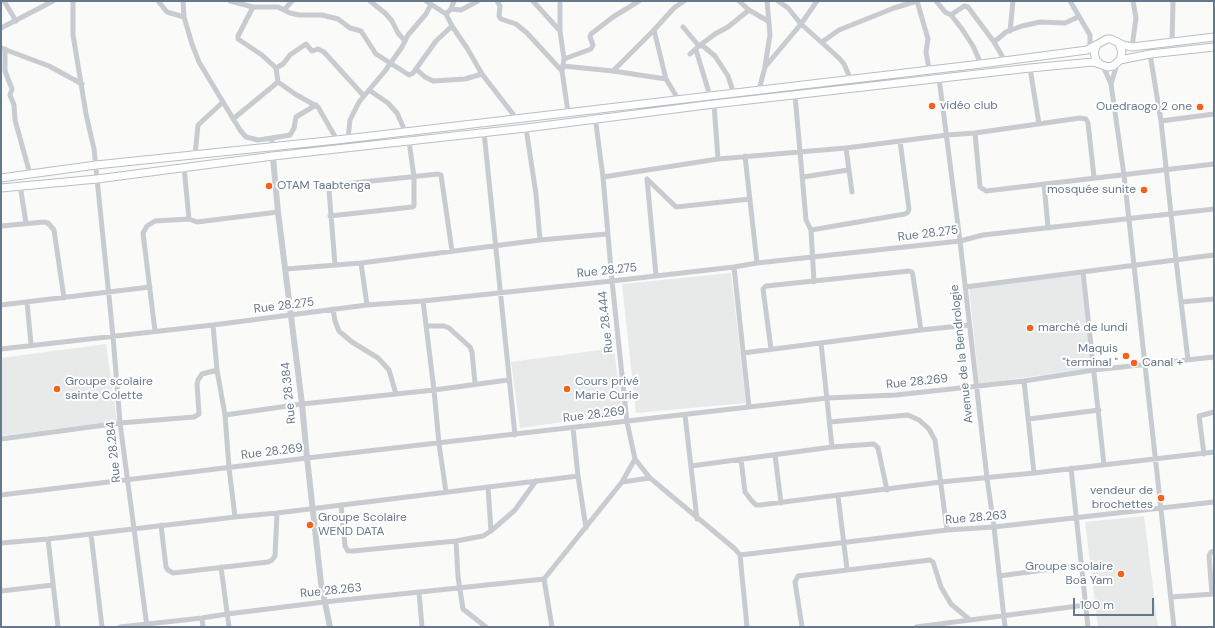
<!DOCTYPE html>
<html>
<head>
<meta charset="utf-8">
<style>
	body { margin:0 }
	#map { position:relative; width:1215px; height:628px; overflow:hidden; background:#fafaf8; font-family:"DM Sans",sans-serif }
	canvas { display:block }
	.frame { position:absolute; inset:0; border:2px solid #66788c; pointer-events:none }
	.scale { position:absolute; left:1073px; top:598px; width:81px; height:18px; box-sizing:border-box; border:2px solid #66788c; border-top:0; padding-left:5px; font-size:12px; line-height:14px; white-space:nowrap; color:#66788c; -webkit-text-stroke:3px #fff; paint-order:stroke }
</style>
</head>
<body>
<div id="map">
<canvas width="1215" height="628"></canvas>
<div class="frame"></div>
<div class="scale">100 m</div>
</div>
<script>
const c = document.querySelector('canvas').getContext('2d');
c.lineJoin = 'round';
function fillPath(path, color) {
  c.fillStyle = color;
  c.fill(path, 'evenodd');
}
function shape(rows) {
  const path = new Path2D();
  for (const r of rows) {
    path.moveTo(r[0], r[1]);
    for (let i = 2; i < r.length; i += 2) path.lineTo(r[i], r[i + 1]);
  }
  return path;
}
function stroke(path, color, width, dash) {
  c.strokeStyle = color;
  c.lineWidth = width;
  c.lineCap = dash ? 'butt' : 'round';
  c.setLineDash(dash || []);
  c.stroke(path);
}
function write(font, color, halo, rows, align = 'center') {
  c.font = font + ' "DM Sans",sans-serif';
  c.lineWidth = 4;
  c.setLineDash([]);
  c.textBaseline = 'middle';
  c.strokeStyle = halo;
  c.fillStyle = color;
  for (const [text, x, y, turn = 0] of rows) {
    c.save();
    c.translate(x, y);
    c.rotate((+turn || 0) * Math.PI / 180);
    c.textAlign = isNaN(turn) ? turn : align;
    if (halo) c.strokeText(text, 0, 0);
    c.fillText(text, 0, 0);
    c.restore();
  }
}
fillPath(shape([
	[731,273,746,403,636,413,622,284],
	[1081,274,1092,368,979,384,969,288],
	[106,344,117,421,1,436,1,358],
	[614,348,622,415,608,416,520,428,511,362],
	[1144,516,1158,627,1098,627,1085,522]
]), '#e8e9e9');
const secondary = shape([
	[1097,45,1094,52,1096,60,1099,63],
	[1120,60,1150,54,1214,47],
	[1,178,96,165,337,140,981,64,1087,50,1107,39,1111,39,1123,45,1132,47,1214,37],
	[1,188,97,179,273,156,526,128,714,104,1030,68,1093,62,1108,67,1113,66,1120,60,1122,52,1119,44]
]);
stroke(secondary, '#b9bfc5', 9);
stroke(shape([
	[4,1,16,21],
	[73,1,73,35,75,47,86,114,94,149,113,336,120,423,147,627],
	[158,1,167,12,184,17],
	[183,1,184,17,192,44,199,62,223,102,240,130,246,137,258,140,272,138,272,147],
	[230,1,253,7,278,7,290,13,299,15,322,15,338,19,350,28,361,31,376,54,409,75,413,73,436,41,452,26],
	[370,1,385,13,392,21,398,33,405,41],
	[426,1,446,14,452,26,467,48,482,74,516,118],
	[497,1,500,6,499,16,501,19,516,24,527,33,562,71],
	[533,1,560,31],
	[560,1,560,31,564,59,562,71,568,112],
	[739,1,749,10,768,21],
	[778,1,788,8,801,24,839,58,844,64,851,80],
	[936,1,945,12,951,15,962,29,973,46,981,64],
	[1070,1,1090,35,1090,48],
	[253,7,238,36,238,39,262,55,276,68,283,64,290,55,306,44,312,51,318,49,324,52,363,95],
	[451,9,454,1],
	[284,10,292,1],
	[446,14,451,9,461,10,478,1],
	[951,15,964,6,968,7,994,42,1006,32,1022,26,1040,22,1065,23,1078,17],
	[683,27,699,46,715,34,728,27,749,10],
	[1,28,53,1],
	[1010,31,1013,1],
	[822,42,839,30,894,8,917,1,928,39,926,52,929,69],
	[994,42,1005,61],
	[1172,42,1173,1],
	[1132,47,1136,18,1133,1],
	[1,48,49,66,82,84],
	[5,49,5,71,12,89,10,95,14,105,15,120,30,174],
	[696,50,710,96],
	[690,54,699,46,703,46,715,56,728,76,734,94],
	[1150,54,1161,121,1176,260,1188,360],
	[564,59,591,49,593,45,590,37,591,34,613,17,639,1],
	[563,66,613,71,666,79,678,99],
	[765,66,770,35,767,1],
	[1103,66,1111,84,1124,175,1174,627],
	[1030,68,1039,124],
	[416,69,425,77,433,81,465,79,482,74],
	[613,71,654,30],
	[939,78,960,241,987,478,994,527,1005,627],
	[666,79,654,30,674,8,684,1],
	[278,82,295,94,318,107,337,140],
	[1111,84,1117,64],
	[369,90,388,103,397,113,405,131],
	[759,90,765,67,801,24,817,1],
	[795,95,806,220,811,230,814,282],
	[714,104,718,159],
	[594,109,603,177,612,281,627,422,635,459,650,478,735,549,740,555,747,627],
	[233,119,278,82,276,68],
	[1161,121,1214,114],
	[526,128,536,194,540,240],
	[484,132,515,435],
	[975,133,980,187,986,191,1214,164],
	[272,138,290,135,294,128,296,117,316,105],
	[348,138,350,120,359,102,385,71,402,47,408,35,426,14,431,4],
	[846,148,852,192],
	[195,155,198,125,223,102],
	[745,156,757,263],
	[184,167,189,219],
	[603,177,718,159,846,148,947,135,975,133,1080,118,1086,119,1088,123,1094,177],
	[803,177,848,170],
	[647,179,676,207,750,199],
	[647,179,656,275],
	[1044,184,1048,227],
	[20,185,26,223],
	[330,216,412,207,414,206,414,177,409,141],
	[1,226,44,222,48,223,54,230,64,298],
	[811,230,905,214,908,212,909,209,900,141],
	[361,263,367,305],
	[335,265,329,190,334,185,438,174,441,175,452,251],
	[734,267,749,407],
	[286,269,361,263,540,240,607,234],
	[1083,272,1104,465],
	[965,287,1214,255],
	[423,301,434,390,439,444,446,492],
	[27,302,31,344],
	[1181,302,1214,299],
	[1,305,150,287],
	[333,309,335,321,339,331,352,342,378,358,389,370,396,394],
	[213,325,217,370,225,415,229,468,235,517],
	[427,326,444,326,449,328,470,347,472,352,475,383],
	[155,331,143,233,147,226,155,221,189,219,197,222,278,212],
	[821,343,832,447],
	[1,349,213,325,367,305,423,301,612,281,734,267,757,263,960,241,983,235,1214,209],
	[771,349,763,289,766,286,909,271,912,272,913,276,921,330],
	[743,353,921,330,969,325],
	[1024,381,1034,473],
	[225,415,302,404,434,390,508,380],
	[685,415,697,519],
	[1029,419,1099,410],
	[830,422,908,415,919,420,929,429,935,440,947,530],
	[573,428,578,476,586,528],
	[1,439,120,423,194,417,199,414,197,384,198,380,202,374,217,370],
	[1204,454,1199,416,1214,412],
	[775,455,781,503],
	[741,459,745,492,752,501,756,505,760,505,941,482,1034,473,1214,452],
	[691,466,832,447,874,444,878,448,887,490],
	[1071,468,1088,627],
	[622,482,650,478],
	[488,487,491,531],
	[1,495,307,458,827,398,896,395,1024,381,1094,370,1214,357],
	[838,496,847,569],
	[341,505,345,546,348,551,353,551,456,541,483,536,491,531,515,510,536,481],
	[161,525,166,567,168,570,173,573,268,562,272,560,275,556,277,513],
	[91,534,102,627],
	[48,539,58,627],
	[456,541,458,577,463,609,486,627],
	[1,543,48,539,235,517,277,513,578,476],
	[740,555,947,530,994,527,1214,502],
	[221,567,229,627],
	[999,576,1081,565],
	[1,591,53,585],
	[419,592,422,627],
	[1212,594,1209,556,1211,552,1214,551],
	[1171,597,1214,594],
	[202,618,203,627],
	[120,627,202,618,227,614,324,602,544,579],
	[552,627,544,579,622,482,635,459],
	[802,627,795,582,798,576,930,560,933,562,941,587,951,604,970,620],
	[916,627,1086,605]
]), '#c8cbd0', 5);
stroke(shape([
	[272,147,278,212,302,404,307,458,321,583,330,627]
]), '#c8cbd0', 6);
stroke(secondary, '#fff', 7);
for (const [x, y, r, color] of [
	[932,106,4,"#f6611c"],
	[1200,107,4,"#f6611c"],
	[269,186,4,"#f6611c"],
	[1144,190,4,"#f6611c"],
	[1030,328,4,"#f6611c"],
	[1126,356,4,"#f6611c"],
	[1134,363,4,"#f6611c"],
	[57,389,4,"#f6611c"],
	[567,389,4,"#f6611c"],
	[1161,498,4,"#f6611c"],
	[310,525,4,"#f6611c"],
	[1121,574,4,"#f6611c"]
]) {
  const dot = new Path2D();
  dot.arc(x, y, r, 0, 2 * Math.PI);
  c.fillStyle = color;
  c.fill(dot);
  stroke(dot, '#fff', 1.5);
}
write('12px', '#66788c', '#fff', [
	["vidéo club",940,106],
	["Ouedraogo 2 one",1192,107,"right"],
	["OTAM Taabtenga",277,186],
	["mosquée sunite",1136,190,"right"],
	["marché de lundi",1038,328],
	["Maquis",1118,349,"right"],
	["\"terminal \"",1118,363,"right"],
	["Canal +",1142,363],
	["Groupe scolaire",65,382],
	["sainte Colette",65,396],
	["Cours privé",575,382],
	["Marie Curie",575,396],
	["vendeur de",1153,491,"right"],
	["brochettes",1153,505,"right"],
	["Groupe Scolaire",318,518],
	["WEND DATA",318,532],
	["Groupe scolaire",1113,567,"right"],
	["Boa Yam",1113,581,"right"]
], 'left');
write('12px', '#66788c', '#fff', [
	["Rue 28.275",928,234,-7],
	["Rue 28.275",607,271,-6],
	["Rue 28.275",284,306,-7],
	["Rue 28.444",606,322,-96],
	["Avenue de la Bendrologie",962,354,-96],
	["Rue 28.269",917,382,-6],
	["Rue 28.384",289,393,-96],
	["Rue 28.269",594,415,-7],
	["Rue 28.284",114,452,-96],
	["Rue 28.269",272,452,-7],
	["Rue 28.263",976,518,-5],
	["Rue 28.263",331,591,-6]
]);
</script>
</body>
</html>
